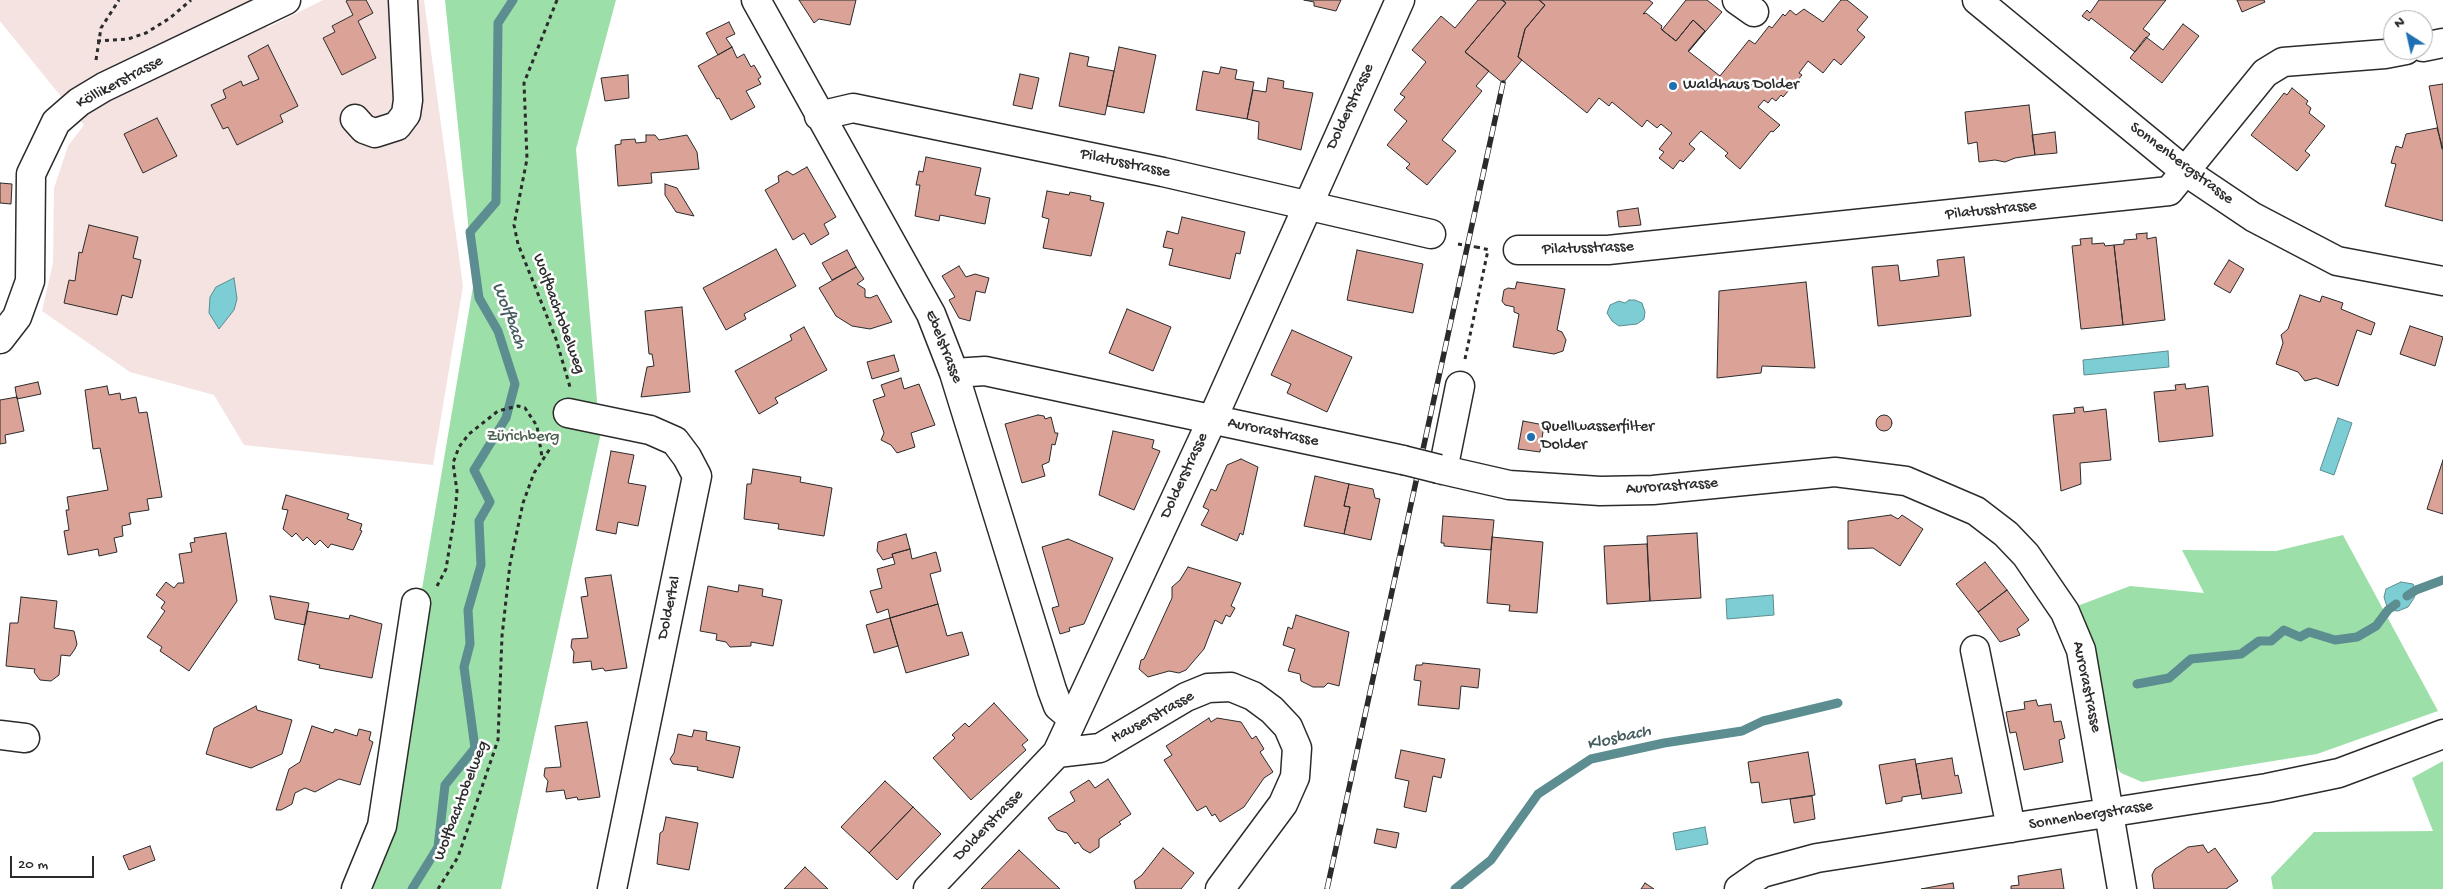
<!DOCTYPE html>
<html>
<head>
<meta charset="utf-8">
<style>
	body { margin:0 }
	#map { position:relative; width:2443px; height:889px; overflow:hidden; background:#fff; font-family:"Gochi Hand",sans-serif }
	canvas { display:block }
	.north { position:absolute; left:2383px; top:10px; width:50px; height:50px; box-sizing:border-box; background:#fff; border:1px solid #aaa; border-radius:50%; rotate:325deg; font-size:14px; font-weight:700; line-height:20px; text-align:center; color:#2b2b2b }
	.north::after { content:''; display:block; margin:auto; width:18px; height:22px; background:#1f6fb2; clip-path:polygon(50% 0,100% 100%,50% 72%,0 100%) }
	.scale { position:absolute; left:10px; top:856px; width:84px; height:22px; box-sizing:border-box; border:2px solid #2b2b2b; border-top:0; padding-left:6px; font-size:15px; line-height:18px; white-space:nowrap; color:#2b2b2b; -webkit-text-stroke:4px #fff; paint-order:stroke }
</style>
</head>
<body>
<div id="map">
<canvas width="2443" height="889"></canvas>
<div class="north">N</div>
<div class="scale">20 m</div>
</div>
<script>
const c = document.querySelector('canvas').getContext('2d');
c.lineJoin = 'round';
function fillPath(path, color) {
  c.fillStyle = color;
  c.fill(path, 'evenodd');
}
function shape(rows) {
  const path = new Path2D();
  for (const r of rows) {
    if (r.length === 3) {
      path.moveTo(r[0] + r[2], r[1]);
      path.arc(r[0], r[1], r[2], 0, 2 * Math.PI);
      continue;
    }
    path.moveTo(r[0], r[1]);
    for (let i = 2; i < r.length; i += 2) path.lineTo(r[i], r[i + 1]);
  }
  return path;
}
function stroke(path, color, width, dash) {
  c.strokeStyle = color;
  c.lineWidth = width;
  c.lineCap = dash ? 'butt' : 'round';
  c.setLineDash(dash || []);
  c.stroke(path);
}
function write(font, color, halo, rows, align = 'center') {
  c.font = font + ' "Gochi Hand",sans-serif';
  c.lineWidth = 5;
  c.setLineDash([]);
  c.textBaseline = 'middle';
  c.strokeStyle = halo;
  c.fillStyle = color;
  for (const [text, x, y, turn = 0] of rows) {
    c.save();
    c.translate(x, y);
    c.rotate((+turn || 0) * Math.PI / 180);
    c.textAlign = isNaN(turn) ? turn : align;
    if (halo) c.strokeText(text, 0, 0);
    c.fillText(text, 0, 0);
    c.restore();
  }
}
fillPath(shape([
	[0,0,251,0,267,28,323,0,424,0,463,286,433,465,244,445,214,395,130,372,42,311,53,263,54,188,68,146,84,125,0,21]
]), '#f4e3e0');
fillPath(shape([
	[445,0,616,0,576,149,600,437,501,889,359,889,382,826,474,281],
	[2343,535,2438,711,2317,754,2142,782,2121,773,2110,759,2072,608,2130,586,2204,593,2182,550,2276,551],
	[2443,761,2443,889,2273,889,2271,877,2314,832,2433,831,2412,778]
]), '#9ddfa9');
const water = shape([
	[234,278,237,299,234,310,219,329,209,313,210,297,216,287,234,278],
	[1629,300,1635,300,1642,303,1645,312,1644,319,1637,324,1619,326,1612,321,1607,313,1610,305,1619,301,1625,303,1629,300],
	[2168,351,2169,367,2084,375,2083,360,2168,351],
	[2338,418,2352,423,2334,475,2320,470,2338,418],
	[2401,582,2413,584,2416,590,2414,598,2408,607,2398,611,2388,610,2384,597,2386,589,2401,582],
	[1773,595,1774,615,1727,619,1726,599,1773,595],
	[1705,827,1708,844,1676,850,1673,833,1705,827]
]);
fillPath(water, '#7dced4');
stroke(water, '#5c8d90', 1);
stroke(shape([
	[2407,596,2416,590,2443,580],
	[2137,684,2169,678,2191,659,2241,654,2259,641,2271,641,2284,630,2300,637,2309,632,2335,640,2357,637,2376,626,2388,610,2396,604],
	[412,889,438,847,445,785,475,748,464,667,470,644,468,610,481,565,479,521,490,502,474,470,506,418,515,384,498,331,479,298,470,232,496,202,498,23,513,0],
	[1455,889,1491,860,1538,794,1591,759,1664,743,1742,731,1763,721,1838,703]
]), '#5c8d90', 9);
const building = shape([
	[348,0,366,0,373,13,358,21,376,58,342,75,323,38,335,32,332,26,353,15,346,1,348,0],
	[799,0,856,0,850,25,819,19,814,23,799,0],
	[1304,0,1341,0,1336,11,1314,6,1314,2,1304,0],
	[1478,0,1502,0,1506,3,1465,52,1489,71,1476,86,1482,91,1442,140,1456,151,1427,185,1406,168,1410,164,1387,145,1407,121,1394,110,1405,97,1400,94,1426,62,1412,50,1441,16,1455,28,1478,0],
	[1502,0,1539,0,1545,5,1525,29,1518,57,1522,60,1503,83,1465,52,1506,3,1502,0],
	[1539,0,1649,0,1653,3,1643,14,1646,13,1662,26,1661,29,1676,41,1693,20,1705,31,1688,51,1720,76,1749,40,1755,44,1769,26,1772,28,1783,14,1785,16,1790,10,1796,15,1804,9,1823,22,1841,0,1847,0,1868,17,1857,30,1865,37,1841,65,1834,59,1823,73,1808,61,1799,73,1802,75,1783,97,1781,95,1776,101,1772,98,1768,103,1764,100,1758,107,1780,125,1773,132,1771,131,1740,169,1725,156,1728,153,1701,131,1689,144,1695,149,1683,162,1680,160,1673,169,1659,158,1664,152,1659,149,1672,133,1661,124,1657,128,1647,120,1642,127,1612,102,1609,106,1599,98,1587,113,1518,57,1525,29,1545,5,1539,0],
	[1686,0,1707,0,1722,12,1689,51,1705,31,1693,20,1676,41,1662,30,1686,0],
	[2099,0,2166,0,2143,29,2150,34,2135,52,2091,18,2089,21,2082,16,2087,10,2090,13,2099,0],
	[2237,0,2264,0,2265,2,2242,12,2237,0],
	[729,22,735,34,726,38,732,47,718,55,706,33,729,22],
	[2183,24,2199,36,2162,83,2130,58,2146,37,2163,50,2183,24],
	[268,45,298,106,280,115,283,122,237,145,228,127,223,129,211,105,226,98,223,90,241,81,243,86,259,79,248,56,268,45],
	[732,47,737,58,744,54,751,67,754,65,761,77,758,79,761,84,746,91,755,107,731,120,719,98,717,99,698,66,732,47],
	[1119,47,1156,55,1144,113,1107,106,1119,47],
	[1070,53,1089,57,1087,66,1114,71,1105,115,1059,106,1070,53],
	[1221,67,1237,70,1235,79,1254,82,1247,119,1196,110,1203,71,1219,74,1221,67],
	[1020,74,1039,78,1032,109,1013,105,1020,74],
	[628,75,629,98,605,101,601,78,628,75],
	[1268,78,1284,81,1283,88,1313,93,1301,150,1258,139,1259,122,1247,119,1253,90,1266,92,1268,78],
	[2443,84,2443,149,2442,149,2429,86,2443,84],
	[2292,88,2308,101,2306,104,2311,108,2309,113,2325,126,2305,151,2310,155,2297,171,2251,135,2284,93,2287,95,2292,88],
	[2029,105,2035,155,2015,158,2005,162,1995,160,1979,162,1977,142,1968,144,1965,112,2029,105],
	[157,118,177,156,143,173,124,134,157,118],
	[2437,128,2443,149,2443,221,2385,206,2396,164,2391,163,2396,146,2402,148,2406,134,2437,128],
	[2055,132,2057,153,2035,155,2032,135,2055,132],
	[646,135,655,135,659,140,687,135,697,152,699,169,651,173,652,183,618,186,615,145,621,144,621,140,635,139,636,143,646,142,646,135],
	[926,157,981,168,975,195,990,198,985,224,940,215,939,221,915,216,920,185,916,185,919,171,923,172,926,157],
	[807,167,836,217,824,224,829,234,811,245,804,233,793,240,765,190,779,182,778,176,787,171,793,175,807,167],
	[0,183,12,184,11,204,0,203,0,183],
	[665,184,677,188,694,216,676,212,665,195,665,184],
	[1047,191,1069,195,1070,192,1091,196,1090,200,1104,203,1091,256,1043,248,1049,219,1042,217,1047,191],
	[1638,208,1641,225,1619,227,1617,211,1638,208],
	[1182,217,1245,232,1240,254,1236,253,1230,279,1169,265,1173,249,1163,247,1167,231,1178,234,1182,217],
	[89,225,138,237,133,258,141,260,132,298,122,295,117,315,64,303,69,280,75,281,79,252,82,253,89,225],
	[2147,233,2147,239,2156,237,2165,320,2123,325,2114,245,2124,244,2124,240,2137,239,2136,234,2147,233],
	[2092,238,2092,244,2104,243,2105,246,2114,245,2123,325,2081,329,2072,246,2081,245,2080,239,2092,238],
	[776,249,796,286,744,314,746,319,726,330,703,288,776,249],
	[847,250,856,267,832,280,822,263,847,250],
	[1357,250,1423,264,1413,313,1347,300,1357,250],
	[1964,257,1971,316,1878,326,1872,267,1898,265,1900,281,1939,276,1937,260,1964,257],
	[2229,260,2244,269,2230,293,2214,284,2229,260],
	[959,266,966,277,975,274,989,278,985,293,976,291,970,321,959,318,949,300,955,297,942,276,959,266],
	[856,267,864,279,857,284,865,289,865,297,870,298,877,295,892,322,870,329,852,326,836,316,819,288,856,267],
	[1517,282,1565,289,1557,330,1562,332,1566,340,1563,351,1554,354,1513,347,1519,314,1514,312,1514,307,1505,305,1502,301,1504,290,1508,288,1515,289,1517,282],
	[1806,282,1815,368,1762,366,1761,373,1717,378,1719,291,1806,282],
	[2300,295,2320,302,2322,296,2343,303,2341,309,2375,323,2371,335,2357,330,2338,386,2316,378,2305,381,2298,372,2276,364,2283,343,2281,335,2288,329,2300,295],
	[682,307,690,392,641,397,647,367,654,366,652,354,649,354,645,311,682,307],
	[1127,309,1171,327,1153,371,1109,353,1127,309],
	[2410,326,2443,337,2435,366,2400,354,2410,326],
	[804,327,827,370,775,398,778,403,759,414,735,371,792,340,790,335,804,327],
	[1292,330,1352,357,1327,412,1287,393,1291,384,1271,375,1292,330],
	[894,355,899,371,872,379,867,362,894,355],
	[901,378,904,389,919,384,935,425,911,433,915,447,897,453,891,445,881,440,884,433,873,400,885,396,881,385,901,378],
	[38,382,41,394,17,399,15,387,38,382],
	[2185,384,2186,389,2208,386,2213,436,2159,442,2154,392,2176,390,2175,385,2185,384],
	[107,386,109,395,120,393,121,400,136,397,139,413,147,412,162,497,147,499,149,510,129,513,131,524,122,526,123,536,114,538,117,552,99,556,98,549,68,555,64,531,69,530,66,510,69,510,67,497,108,490,100,448,93,449,85,390,107,386],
	[17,397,24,431,5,435,6,443,0,444,0,400,17,397],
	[2083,407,2084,412,2106,409,2111,460,2080,463,2081,484,2061,491,2053,415,2075,413,2074,408,2083,407],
	[1884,423,8],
	[1038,415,1044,416,1045,419,1051,417,1055,433,1058,433,1055,445,1052,444,1049,462,1042,465,1045,476,1022,483,1005,424,1038,415],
	[1523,421,1544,425,1540,452,1518,449,1523,421],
	[1113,431,1154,440,1152,448,1160,451,1134,510,1099,495,1113,431],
	[611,451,634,455,628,483,646,486,638,526,618,522,616,534,596,530,611,451],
	[1241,459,1258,467,1243,535,1240,533,1237,541,1201,525,1209,510,1203,507,1211,489,1216,491,1227,465,1241,459],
	[2443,460,2443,514,2427,509,2443,460],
	[753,469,801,477,800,482,832,488,824,536,778,529,779,524,744,519,747,484,751,484,753,469],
	[1315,476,1349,484,1344,506,1350,507,1344,534,1304,526,1315,476],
	[1349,484,1373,489,1375,498,1380,499,1371,540,1344,534,1350,507,1344,506,1349,484],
	[286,495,349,514,347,519,362,524,360,530,362,531,353,550,331,544,328,548,320,540,315,545,307,537,303,541,296,533,292,537,283,529,288,510,282,509,286,495],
	[1891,515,1898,519,1902,515,1923,529,1900,566,1873,548,1848,549,1848,521,1891,515],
	[1443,516,1494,520,1491,550,1444,546,1444,543,1441,543,1443,516],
	[226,533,237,601,189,671,160,651,162,647,147,637,165,611,161,608,165,602,156,595,166,582,174,588,178,583,184,583,179,554,192,552,190,543,195,542,194,538,226,533],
	[1697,533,1701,598,1650,601,1647,536,1697,533],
	[906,534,910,549,892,554,893,557,883,560,877,551,878,542,906,534],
	[1492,537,1543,542,1537,613,1509,611,1510,605,1487,603,1492,537],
	[1068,539,1113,558,1084,624,1069,628,1070,631,1060,634,1052,608,1059,606,1042,547,1068,539],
	[1647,544,1650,601,1607,604,1604,546,1647,544],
	[910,549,912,559,936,552,941,571,930,574,938,604,890,618,888,609,877,613,870,591,882,588,877,569,895,564,892,554,910,549],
	[1985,562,2007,590,1978,612,1956,584,1985,562],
	[1188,567,1241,583,1231,606,1235,608,1230,617,1226,615,1222,624,1215,620,1204,649,1186,670,1179,673,1169,671,1148,677,1139,669,1141,660,1144,659,1172,598,1172,587,1180,580,1188,567],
	[611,575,627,668,605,671,603,668,592,670,591,661,573,663,574,652,571,647,572,639,588,638,581,597,588,596,585,578,611,575],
	[739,585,763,589,762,596,782,600,773,646,751,642,751,646,730,647,726,642,716,640,717,634,700,631,708,586,738,592,739,585],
	[2007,590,2029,620,2017,629,2020,635,2000,642,1978,612,2007,590],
	[270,596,309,603,305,625,275,619,270,596],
	[21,597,57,601,54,628,74,631,77,644,75,649,70,656,61,655,59,675,51,681,40,680,34,672,35,669,6,666,10,623,18,623,21,597],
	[938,604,947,636,962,632,969,655,906,673,890,618,938,604],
	[307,611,349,619,350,615,382,624,372,678,319,668,320,665,298,660,307,611],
	[1296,615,1349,632,1339,686,1328,683,1324,687,1313,687,1301,681,1300,674,1288,671,1295,649,1283,645,1288,627,1292,629,1296,615],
	[890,618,898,646,874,653,866,625,890,618],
	[1423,663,1480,669,1478,688,1461,686,1459,709,1418,705,1421,681,1414,680,1416,665,1422,665,1423,663],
	[2036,700,2038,706,2051,704,2054,722,2061,721,2065,738,2059,740,2063,762,2024,770,2016,732,2010,733,2006,712,2025,709,2024,702,2036,700],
	[994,703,1028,740,1022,745,1026,750,971,800,933,758,955,738,952,735,965,723,969,727,994,703],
	[256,706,257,710,292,720,282,754,251,768,206,754,214,728,256,706],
	[1209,718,1211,722,1217,718,1241,722,1252,739,1256,736,1264,749,1260,752,1273,772,1264,778,1244,807,1220,822,1215,814,1212,816,1206,806,1197,811,1164,760,1172,755,1166,746,1209,718],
	[587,722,600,797,578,800,577,797,566,799,564,790,546,792,548,781,544,776,545,768,561,767,555,726,587,722],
	[312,726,333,733,335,729,357,736,359,729,371,732,369,740,373,742,360,785,339,779,315,792,305,788,295,793,292,804,281,810,276,810,289,769,300,762,312,726],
	[694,730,707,732,706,740,740,747,733,778,697,770,698,767,673,764,670,759,674,753,678,734,692,737,694,730],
	[1401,750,1445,759,1441,778,1433,776,1426,812,1404,807,1409,781,1395,778,1401,750],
	[1808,752,1815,795,1762,803,1759,782,1751,783,1748,762,1808,752],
	[1952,758,1955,776,1958,775,1962,793,1922,799,1916,764,1952,758],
	[1915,759,1921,794,1902,797,1902,801,1886,804,1879,765,1915,759],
	[1108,779,1131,814,1119,822,1121,824,1099,839,1099,847,1090,853,1083,849,1078,842,1075,844,1067,833,1057,830,1048,818,1075,801,1070,792,1089,780,1095,788,1108,779],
	[885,781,913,807,869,853,841,827,885,781],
	[1812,796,1815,819,1794,823,1790,799,1812,796],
	[913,807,941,834,897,880,869,853,913,807],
	[666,817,698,823,689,870,657,864,660,833,663,831,666,817],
	[1377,829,1399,833,1396,848,1374,843,1377,829],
	[2203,845,2208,853,2215,848,2238,881,2226,889,2154,889,2152,875,2155,869,2188,847,2203,845],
	[150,846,155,860,129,870,123,856,150,846],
	[1163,848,1194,873,1181,889,1136,889,1134,881,1142,875,1163,848],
	[1019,850,1060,889,981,889,1019,850],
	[805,867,828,889,784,889,805,867],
	[2061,869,2064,889,2011,889,2011,886,2019,885,2018,876,2061,869],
	[1645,883,1654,889,1641,889,1645,883],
	[1953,883,1954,889,1921,889,1953,883]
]);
fillPath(building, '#dba397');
stroke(building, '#2b2b2b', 1);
const minor = shape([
	[756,0,931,314,954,373,1052,690,1058,706,1072,718],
	[1737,0,1754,12],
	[1977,0,2186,172,2253,217,2337,261,2443,281],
	[2423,47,2443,43],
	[819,116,853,108,1163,172,1431,234],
	[355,119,364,129,375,133,397,126,406,114,408,100,403,0],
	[1518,250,1608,250,2169,191,2265,73,2283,62,2385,54,2406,50],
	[0,339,17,317,30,281,31,174,56,122,79,102,104,87,286,0],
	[954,373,985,371,1403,460],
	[568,413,650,430,675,441,687,457,697,476,612,889],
	[1439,469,1509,485,1600,491,1653,490,1835,472,1906,481,1976,511,2006,534,2026,555,2065,612,2081,650,2122,889],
	[1443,470,1460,386],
	[1975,650,2011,828],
	[0,735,25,738],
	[1057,753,1100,748,1186,697,1208,688,1231,687,1253,696,1272,710,1288,727,1297,748,1295,777,1283,804,1220,889],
	[356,889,382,826,416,603],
	[928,889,1057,753,1212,420,1400,0],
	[1739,889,1762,873,1817,858,2267,788,2339,773,2443,734]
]);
stroke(minor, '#2b2b2b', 31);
stroke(shape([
	[557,0,524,83,527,159,514,225,518,244,556,339,570,387],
	[97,41,128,39,146,33,170,18,191,0],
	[96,60,101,28,119,0],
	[1476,247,1490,250],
	[1465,359,1488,250],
	[437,586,446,569,455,513,457,491,453,463,459,447,469,434,498,411,518,406,525,408,537,426,542,457],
	[438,889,458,857,498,740,502,636,510,564,523,503,534,473,557,438]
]), '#2b2b2b', 3, [4, 4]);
stroke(minor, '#fff', 28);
const rail = shape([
	[1327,889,1503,83]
]);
stroke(rail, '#2b2b2b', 5.5);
stroke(rail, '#fff', 4, [11]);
const minorBridge = shape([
	[1403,460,1439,469]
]);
stroke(minorBridge, '#2b2b2b', 31, []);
stroke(shape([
	[1458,244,1476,247]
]), '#2b2b2b', 3, [4, 4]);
stroke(minorBridge, '#fff', 28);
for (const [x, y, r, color] of [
	[1673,86,5,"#1f6fb2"],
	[1531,437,5,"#1f6fb2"]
]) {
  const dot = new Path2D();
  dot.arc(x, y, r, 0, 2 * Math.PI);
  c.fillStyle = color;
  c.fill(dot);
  stroke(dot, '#fff', 2);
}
write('16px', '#2b2b2b', '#fff', [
	["Köllikerstrasse",120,83,-28],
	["Dolderstrasse",1351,107,-65],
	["Pilatusstrasse",1125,164,12],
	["Sonnenbergstrasse",2181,164,37],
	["Pilatusstrasse",1991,211,-6],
	["Pilatusstrasse",1588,249,-2],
	["Wolfbachtobelweg",558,314,70],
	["Ebelstrasse",943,347,68],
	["Aurorastrasse",1273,433,12],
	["Dolderstrasse",1185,476,-65],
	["Aurorastrasse",1672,487,-4],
	["Doldertal",670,608,-78],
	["Aurorastrasse",2086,687,78],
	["Hauserstrasse",1153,718,-29],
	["Wolfbachtobelweg",462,801,-69],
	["Sonnenbergstrasse",2091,816,-9],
	["Dolderstrasse",989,826,-46]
]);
write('16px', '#2b2b2b', '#fff', [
	["Waldhaus Dolder",1683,86],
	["Quellwasserfilter",1541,428],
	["Dolder",1541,446]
], 'left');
write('16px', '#4d6151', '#fff', [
	["Zürichberg",523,438]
]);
write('italic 18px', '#445c5e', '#fff', [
	["Wolfbach",508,316,69],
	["Klosbach",1619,739,-13]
]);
</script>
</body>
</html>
